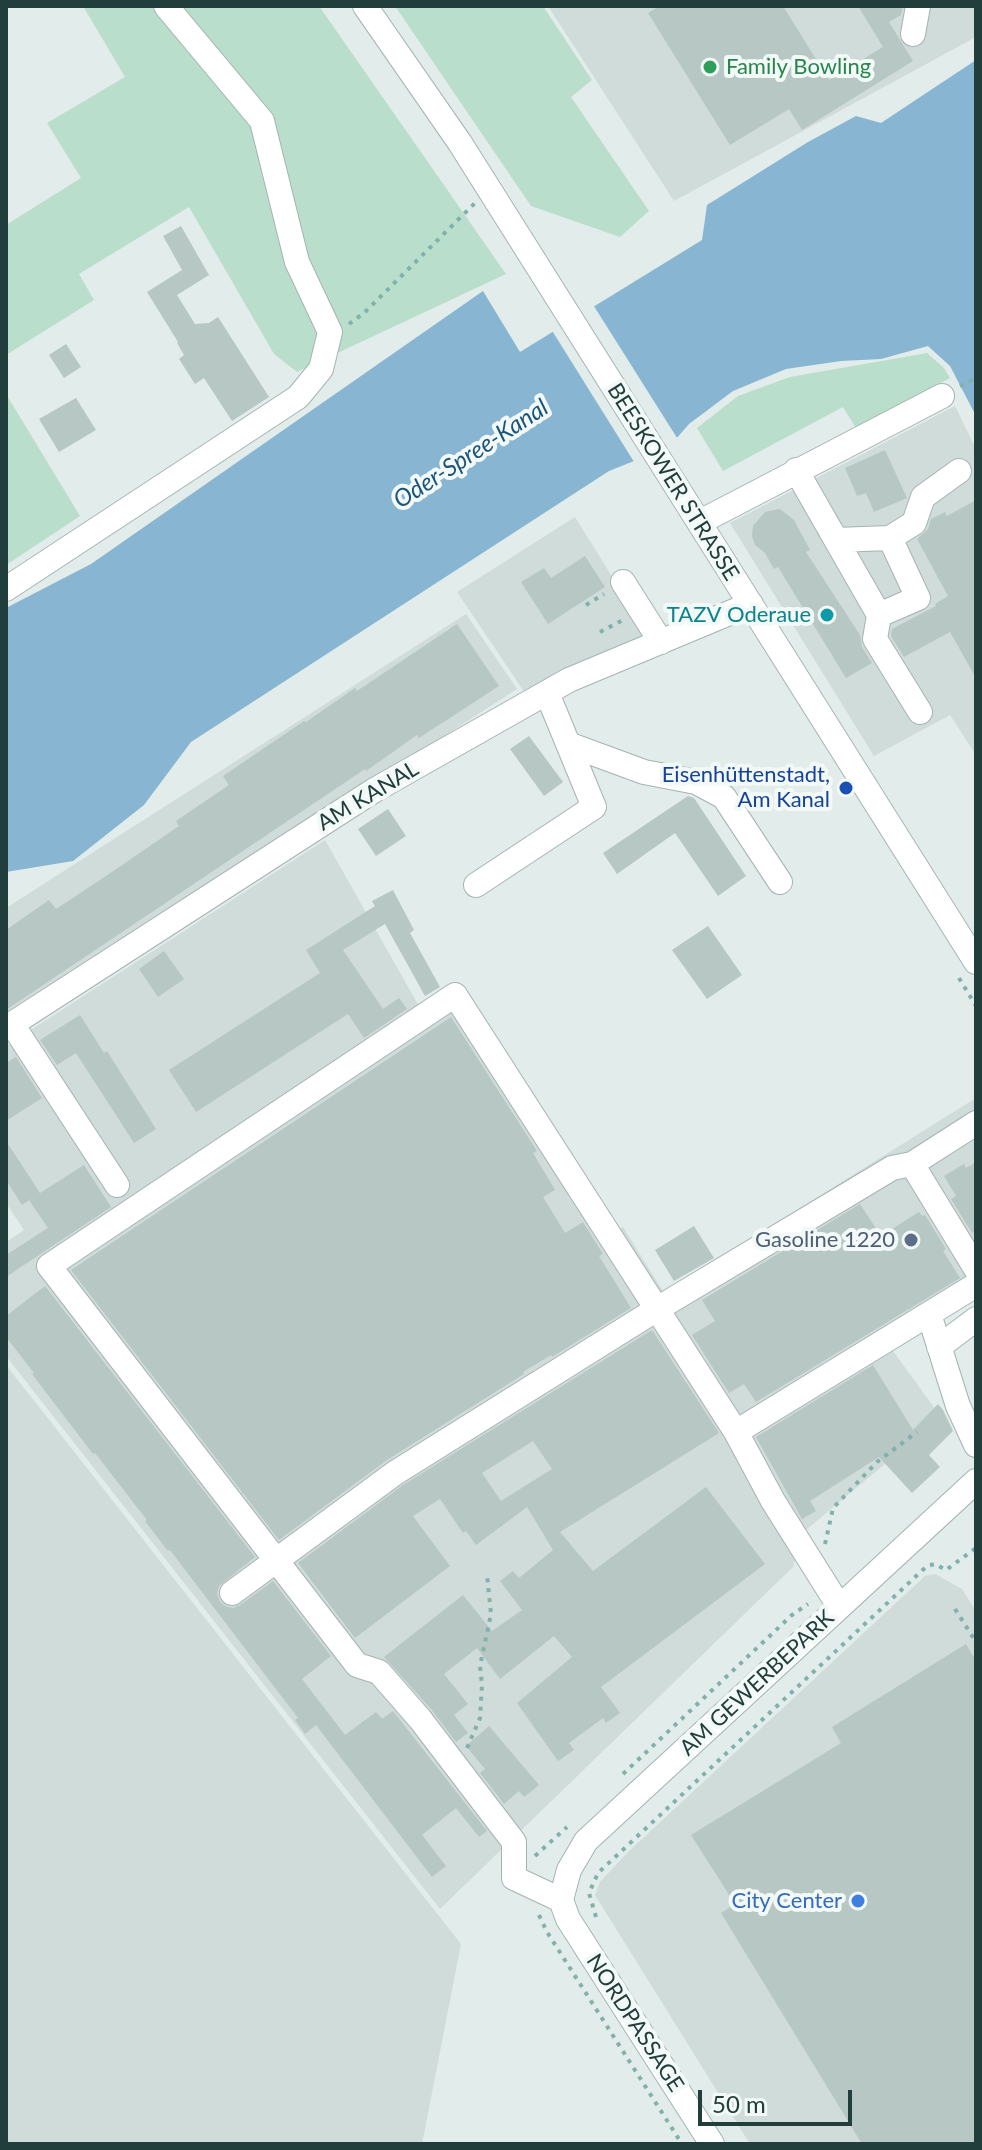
<!DOCTYPE html>
<html>
<head>
<meta charset="utf-8">
<style>
	body { margin:0 }
	#map { position:relative; width:982px; height:2150px; overflow:hidden; background:#e2ecea; font-family:Lato,sans-serif }
	canvas { display:block }
	.frame { position:absolute; inset:0; border:8px solid #213e3c; pointer-events:none }
	.scale { position:absolute; left:698px; top:2090px; width:154px; height:36px; box-sizing:border-box; border:4px solid #213e3c; border-top:0; padding-left:10px; font-size:24px; line-height:28px; white-space:nowrap; color:#213e3c; -webkit-text-stroke:6px #f2f9f7; paint-order:stroke }
</style>
</head>
<body>
<div id="map">
<canvas width="982" height="2150"></canvas>
<div class="frame"></div>
<div class="scale">50 m</div>
</div>
<script>
const c = document.querySelector('canvas').getContext('2d');
c.lineJoin = 'round';
function fillPath(path, color) {
  c.fillStyle = color;
  c.fill(path, 'evenodd');
}
function shape(rows) {
  const path = new Path2D();
  for (const r of rows) {
    path.moveTo(r[0], r[1]);
    for (let i = 2; i < r.length; i += 2) path.lineTo(r[i], r[i + 1]);
  }
  return path;
}
function stroke(path, color, width, dash) {
  c.strokeStyle = color;
  c.lineWidth = width;
  c.lineCap = dash ? 'butt' : 'round';
  c.setLineDash(dash || []);
  c.stroke(path);
}
function write(font, color, halo, rows, align = 'center') {
  c.font = font + ' Lato,sans-serif';
  c.lineWidth = 8;
  c.setLineDash([]);
  c.textBaseline = 'middle';
  c.strokeStyle = halo;
  c.fillStyle = color;
  for (const [text, x, y, turn = 0] of rows) {
    c.save();
    c.translate(x, y);
    c.rotate((+turn || 0) * Math.PI / 180);
    c.textAlign = isNaN(turn) ? turn : align;
    if (halo) c.strokeText(text, 0, 0);
    c.fillText(text, 0, 0);
    c.restore();
  }
}
fillPath(shape([
	[548,6,976,6,976,37,674,201],
	[955,406,976,449,976,755,950,715,874,756,730,523],
	[575,517,649,636,525,693,457,592],
	[466,614,517,689,6,1018,6,908],
	[325,840,420,1008,458,984,614,1232,623,1227,664,1293,976,1098,976,1300,893,1351,941,1417,800,1535,793,1567,440,1909,6,1356,6,1242,24,1230,6,1203,6,1046],
	[6,1365,461,1944,422,2144,6,2144],
	[935,1574,962,1589,976,1611,976,2144,750,2144,595,1895,600,1882,627,1853,925,1576]
]), '#d0dcd9');
fillPath(shape([
	[83,6,319,6,506,274,297,372,274,354,189,207,79,274,94,300,6,355,6,225,81,178,47,123,125,77],
	[395,6,543,6,592,80,571,97,649,211,620,237,531,206],
	[927,353,944,368,950,378,856,428,843,407,723,471,697,428,738,396,790,377],
	[6,394,80,516,6,565]
]), '#badecc');
fillPath(shape([
	[976,60,976,416,950,366,928,346,881,359,841,361,786,369,733,391,689,424,669,447,609,471,191,742,144,805,73,861,6,872,6,608,91,564,483,291,520,352,702,240,707,205,808,142,856,116,881,123]
]), '#88b6d2');
fillPath(shape([
	[592,303,679,441,671,450,636,465,551,329]
]), '#e2ecea');
fillPath(shape([
	[660,6,783,6,829,80,883,47,858,6,903,6,901,15,889,22,913,61,802,130,789,109,730,145,648,13],
	[181,226,209,275,177,295,195,324,209,323,218,317,269,397,232,421,204,378,195,384,179,359,184,355,177,343,178,342,147,292,182,270,163,236],
	[66,344,81,367,64,378,49,355],
	[76,398,96,430,59,452,39,419],
	[885,450,907,498,874,512,866,493,857,496,845,468],
	[976,500,976,678,950,632,904,657,891,636,892,629,936,606,935,604,948,596,917,539,928,529,931,519,945,512,947,516],
	[780,509,794,520,810,550,806,552,860,635,862,647,872,663,846,678,778,567,774,569,765,553,755,545,752,536,753,526,765,512],
	[585,556,605,587,548,624,521,582,544,568,551,578],
	[457,624,499,686,419,738,417,735,366,771,365,769,6,1010,6,930,49,900,56,909,109,874,179,826,176,821,229,785,223,776,304,721,306,722,355,688,357,691],
	[529,736,563,782,544,796,510,749],
	[688,796,694,798,746,876,718,896,675,833,617,874,603,853],
	[388,809,406,836,376,856,358,829],
	[393,890,414,930,410,933,440,987,425,996,385,924,343,950,383,1009,399,998,407,1009,364,1038,348,1014,196,1112,169,1070,320,973,306,950,375,906,372,901],
	[708,926,742,975,707,999,672,950],
	[164,951,184,979,158,997,139,969],
	[80,1015,104,1053,107,1051,156,1129,134,1143,76,1053,57,1065,40,1040],
	[451,1017,537,1151,533,1153,555,1190,543,1197,565,1233,583,1222,603,1254,599,1256,631,1308,552,1357,551,1355,523,1372,524,1374,387,1460,279,1540,71,1270],
	[16,1057,42,1098,6,1121,6,1063],
	[6,1141,40,1193,22,1205,6,1180],
	[976,1162,976,1231,972,1233,951,1199,956,1196,944,1176,964,1164,966,1168],
	[84,1165,111,1207,6,1277,6,1255,48,1228,29,1200],
	[860,1204,881,1236,919,1212,922,1216,925,1215,946,1249,943,1251,960,1278,756,1402,744,1384,729,1393,692,1335,715,1321,702,1300],
	[694,1226,714,1258,674,1281,655,1250],
	[45,1286,255,1557,219,1586,217,1594,220,1602,225,1606,233,1608,240,1605,273,1581,331,1656,302,1679,345,1735,376,1712,382,1719,393,1711,487,1831,479,1837,456,1808,422,1835,446,1866,432,1877,316,1725,305,1734,295,1720,298,1718,170,1550,168,1551,145,1521,147,1520,95,1453,93,1454,32,1374,34,1373,6,1337,6,1316],
	[652,1330,719,1433,560,1532,593,1571,706,1487,765,1564,601,1687,620,1713,606,1723,603,1718,569,1743,574,1750,558,1761,517,1703,572,1657,554,1636,500,1679,477,1648,444,1674,468,1704,454,1715,468,1733,456,1742,431,1709,384,1657,463,1595,492,1631,522,1610,500,1581,513,1571,519,1578,553,1550,527,1507,476,1545,466,1531,463,1533,440,1499,413,1516,450,1566,355,1638,298,1563,403,1485],
	[533,1441,552,1469,501,1501,482,1473],
	[873,1365,913,1430,938,1404,943,1410,953,1431,929,1455,940,1467,912,1493,879,1457,810,1501,816,1511,802,1519,756,1437],
	[966,1644,976,1661,976,2144,862,2144,721,1913,735,1904,691,1835,841,1743,832,1727],
	[489,1726,539,1785,524,1797,519,1791,504,1804,480,1773,485,1769,466,1746]
]), '#b7c7c4');
const minor = shape([
	[365,6,460,143,976,962],
	[913,34,918,6],
	[796,470,879,615,875,639,920,712],
	[700,522,942,396],
	[836,540,890,538,914,523,923,497,959,471],
	[623,582,661,642],
	[6,589,298,397,321,369,330,332,297,262,262,121,166,6],
	[879,615,918,598,890,538],
	[568,744,644,772,696,782,724,797,780,882],
	[476,885,594,807,547,693],
	[12,1024,117,1185],
	[6,1028,373,791,569,680,751,604],
	[912,1164,976,1269],
	[929,1314,958,1406,976,1445],
	[939,1347,976,1319],
	[736,1432,976,1285],
	[232,1593,395,1473,657,1309,892,1168,912,1164,976,1123],
	[561,1900,514,1878,514,1842,462,1774,420,1719,379,1672,357,1665,49,1266,455,995,736,1432,773,1501,839,1606],
	[561,1900,569,1870,586,1841,976,1481],
	[561,1900,568,1919,712,2144]
]);
stroke(minor, '#a4b4b2', 26);
stroke(shape([
	[349,324,364,313,475,203],
	[960,386,976,378],
	[586,605,604,594],
	[600,632,623,620],
	[959,978,976,1006],
	[825,1544,833,1508,877,1462,917,1432],
	[955,1609,976,1642],
	[467,1748,480,1718,482,1685,480,1666,491,1614,487,1575],
	[623,1774,792,1615,808,1604],
	[535,1856,567,1827],
	[539,1915,547,1932,682,2144],
	[596,1917,589,1893,598,1873,927,1566,935,1564,946,1570,976,1548]
]), '#81b1ac', 4, [4, 6]);
stroke(minor, '#fff', 24);
for (const [x, y, r, color] of [
	[710,67,8,"#2e9e5b"],
	[827,615,8,"#0f9aa8"],
	[846,788,8,"#1a4fb4"],
	[911,1240,8,"#5c6f8a"],
	[858,1901,8,"#3f7fe0"]
]) {
  const dot = new Path2D();
  dot.arc(x, y, r, 0, 2 * Math.PI);
  c.fillStyle = color;
  c.fill(dot);
  stroke(dot, '#f2f9f7', 3);
}
write('22px', '#27864d', '#f2f9f7', [
	["Family Bowling",726,67]
], 'left');
write('22px', '#213e3c', '#f2f9f7', [
	["BEESKOWER STRASSE",673,482,58],
	["AM KANAL",368,796,-31],
	["AM GEWERBEPARK",757,1683,-43],
	["NORDPASSAGE",635,2023,57]
]);
write('22px', '#0d838f', '#f2f9f7', [
	["TAZV Oderaue",811,615]
], 'right');
write('22px', '#164399', '#f2f9f7', [
	["Eisenhüttenstadt,",830,775],
	["Am Kanal",830,800]
], 'right');
write('22px', '#4e5e75', '#f2f9f7', [
	["Gasoline 1220",895,1240]
], 'right');
write('22px', '#366cbe', '#f2f9f7', [
	["City Center",842,1901]
], 'right');
write('italic 24px', '#1a557b', '#f2f9f7', [
	["Oder-Spree-Kanal",471,454,-33]
]);
</script>
</body>
</html>
